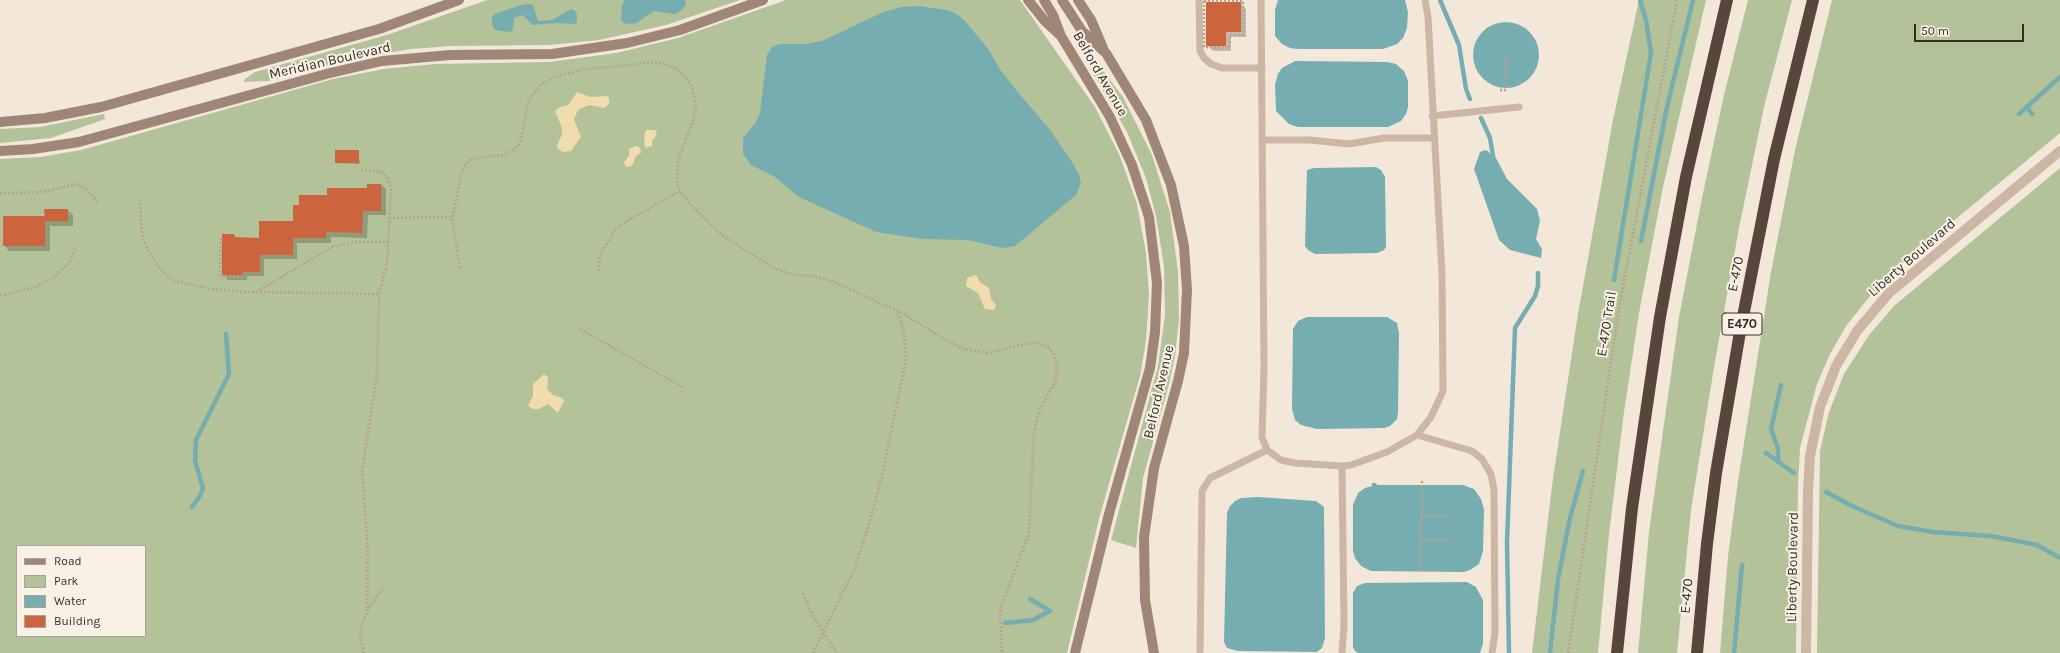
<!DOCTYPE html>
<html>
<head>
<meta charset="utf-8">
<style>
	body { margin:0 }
	#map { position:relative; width:2060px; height:653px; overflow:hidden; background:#f3e7d9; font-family:Karla,sans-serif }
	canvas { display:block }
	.legend { position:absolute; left:16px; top:545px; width:130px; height:92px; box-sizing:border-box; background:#faf1e6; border:1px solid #aca299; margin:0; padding:5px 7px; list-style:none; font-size:12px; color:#362c26 }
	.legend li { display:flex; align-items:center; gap:8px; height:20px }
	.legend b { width:20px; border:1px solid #aca299 }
	.scale { position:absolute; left:1914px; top:24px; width:110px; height:18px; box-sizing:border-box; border:2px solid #362c26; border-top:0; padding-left:5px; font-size:12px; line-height:14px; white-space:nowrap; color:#362c26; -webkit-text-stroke:3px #faf1e6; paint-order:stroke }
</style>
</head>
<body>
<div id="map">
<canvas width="2060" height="653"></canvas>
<ul class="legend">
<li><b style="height:5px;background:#9f8676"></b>Road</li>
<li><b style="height:11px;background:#b3c298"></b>Park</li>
<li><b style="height:11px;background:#76adb1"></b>Water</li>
<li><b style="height:11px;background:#cc653d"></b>Building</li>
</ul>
<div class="scale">50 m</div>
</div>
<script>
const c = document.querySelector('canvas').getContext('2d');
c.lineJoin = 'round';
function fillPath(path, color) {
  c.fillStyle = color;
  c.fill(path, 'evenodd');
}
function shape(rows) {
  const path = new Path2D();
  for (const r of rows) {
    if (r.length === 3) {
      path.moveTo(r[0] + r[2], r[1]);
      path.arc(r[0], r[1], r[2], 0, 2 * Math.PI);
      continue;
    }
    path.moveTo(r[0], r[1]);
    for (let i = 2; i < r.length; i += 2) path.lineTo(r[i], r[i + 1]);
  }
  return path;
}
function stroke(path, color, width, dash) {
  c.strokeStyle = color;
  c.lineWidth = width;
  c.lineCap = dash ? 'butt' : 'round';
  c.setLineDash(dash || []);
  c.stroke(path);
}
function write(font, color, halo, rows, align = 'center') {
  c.font = font + ' Karla,sans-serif';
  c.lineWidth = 4;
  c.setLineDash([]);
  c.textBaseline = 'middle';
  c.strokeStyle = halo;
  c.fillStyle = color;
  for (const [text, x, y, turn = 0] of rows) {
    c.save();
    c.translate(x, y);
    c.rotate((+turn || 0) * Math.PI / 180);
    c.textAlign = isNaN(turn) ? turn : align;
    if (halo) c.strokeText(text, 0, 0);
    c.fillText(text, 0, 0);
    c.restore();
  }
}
fillPath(shape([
	[487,0,740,0,666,25,599,40,549,45,451,46,411,49,346,60,268,81,244,82,245,79,255,72,387,35],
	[786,0,1020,0,1095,107,1119,154,1137,204,1146,253,1149,295,1146,341,1140,376,1100,515,1067,653,0,653,0,159,41,157,81,150,333,79,384,69,435,64,549,62,616,53,678,38],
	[17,546,145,546,145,636,17,636],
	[1639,0,1706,0,1663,187,1639,313,1624,412,1609,534,1598,653,1532,653,1553,478,1578,314,1613,120],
	[1748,0,1792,0,1764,107,1739,228,1714,367,1691,510,1677,653,1638,653,1649,532,1679,317,1702,198,1724,95],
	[1832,0,2060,0,2060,133,1894,270,1874,291,1846,326,1830,354,1817,384,1800,448,1798,485,1796,653,1720,653,1728,556,1738,481,1771,272,1795,150],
	[1097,63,1123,97,1152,155,1170,212,1178,272,1179,319,1175,356,1169,384,1143,478,1136,548,1111,540,1158,366,1165,315,1164,266,1156,216,1146,178,1127,132,1090,68],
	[104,114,105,119,51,138,0,143,0,129,40,127],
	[2060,168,2060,653,1817,653,1820,451,1829,412,1844,374,1869,335,1895,305]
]), '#b3c298');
fillPath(shape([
	[577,92,590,97,606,96,609,98,609,104,604,108,589,105,578,110,574,119,581,137,571,151,563,152,558,149,557,146,562,134,562,128,555,111,560,107,568,105],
	[655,130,657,134,652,141,652,146,646,148,644,145,645,132,647,130],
	[636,146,640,148,641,153,636,156,632,166,626,167,624,162,629,156,629,149],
	[976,275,980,282,989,288,991,299,996,305,994,310,985,309,978,293,966,286,967,278],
	[544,374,548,377,547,389,553,395,562,398,564,401,558,413,548,404,539,409,533,409,528,406,533,396,533,384]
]), '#f0dcad');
fillPath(shape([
	[625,0,685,0,686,4,682,10,675,14,654,11,636,23,630,24,623,23,621,20,622,6],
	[1278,0,1405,0,1408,12,1407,28,1403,38,1397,44,1383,49,1298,49,1290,48,1282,44,1275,36,1275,10],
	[529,4,533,5,538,21,552,20,571,9,575,11,577,15,577,22,574,24,557,23,532,25,523,15,514,18,513,30,510,32,495,30,492,24,492,17,495,14,521,5],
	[918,6,948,10,958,15,966,22,989,50,1001,71,1017,91,1050,130,1072,162,1079,175,1081,183,1076,195,1015,246,1002,248,968,240,923,239,876,232,799,197,775,177,751,165,743,154,743,138,756,122,760,113,767,55,772,47,780,44,806,44,822,41,881,13,901,7],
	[1506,55,33],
	[1295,61,1387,62,1396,64,1404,71,1408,81,1408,107,1406,114,1401,121,1388,127,1298,127,1289,124,1276,111,1275,84,1278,74,1282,68],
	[1486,150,1496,158,1507,179,1537,209,1540,221,1536,239,1542,249,1541,258,1510,250,1499,240,1474,169,1480,152],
	[1376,167,1381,170,1385,177,1386,247,1384,250,1377,253,1315,254,1308,250,1305,246,1307,170,1314,168],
	[1307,317,1387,317,1397,323,1399,333,1398,412,1397,419,1390,426,1384,428,1317,429,1301,425,1295,420,1292,409,1293,329,1298,321],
	[1372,483,1376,483,1377,485,1463,485,1474,489,1481,499,1484,509,1483,551,1479,564,1470,570,1464,572,1371,571,1361,566,1355,558,1353,551,1353,505,1358,493,1365,488,1372,486],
	[1258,497,1316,501,1324,507,1325,638,1322,648,1317,652,1238,651,1227,648,1224,642,1227,513,1230,506,1235,501,1241,498],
	[1467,582,1476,587,1483,600,1483,644,1480,653,1358,653,1355,651,1353,647,1353,593,1357,586,1365,583]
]), '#76adb1');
fillPath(shape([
	[1241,3,1246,9,1246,37,1231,37,1231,51,1213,51,1207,45],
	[358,151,360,164,336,163],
	[381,184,386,189,386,215,368,215,367,238,331,237,331,243,297,243,297,259,264,259,264,276,247,276,247,280,228,280,223,275,234,235,237,238,260,239,294,222,300,206,328,196,368,189],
	[67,210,73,215,73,226,51,226,50,224,50,251,9,251,4,245,44,217]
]), '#0003');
stroke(shape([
	[1440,0,1459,45,1466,89,1470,99],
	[2027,107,2032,114],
	[2019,114,2060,77],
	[1481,118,1490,138,1494,162],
	[1641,241,1667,107,1693,0],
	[1614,280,1651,53,1646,20,1640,0],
	[1766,453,1794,473],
	[1778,462,1778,448,1771,429,1781,385],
	[1826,492,1852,506,1898,526,1933,532,1990,536,2012,540,2037,545,2060,558],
	[192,507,200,496,203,488,195,461,196,440,229,374,226,334],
	[1005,623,1033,620,1050,611,1030,599],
	[1509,653,1507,542,1515,328,1535,296,1538,286,1538,273],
	[1550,653,1558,579,1570,518,1583,471],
	[1734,653,1742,565]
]), '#76adb1', 4.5);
fillPath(shape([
	[1206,2,1241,2,1241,32,1226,32,1226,46,1206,46],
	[335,150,359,150,359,163,335,163],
	[367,184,381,184,381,211,363,211,362,233,326,232,326,238,293,238,293,255,260,255,260,272,243,272,243,275,222,275,222,234,234,234,234,237,259,238,259,221,293,221,293,205,299,205,299,195,327,195,327,188,367,188],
	[44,209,68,209,68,221,45,221],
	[3,216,45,216,45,246,3,246]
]), '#cc653d');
stroke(shape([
	[1204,1,1243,1,1243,35,1230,35,1229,48,1204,47,1204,1],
	[1500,90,1506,90,1506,57],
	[361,170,381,172,388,179,391,189,387,263,379,294,377,374,362,472,368,552,367,611],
	[0,193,42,192,76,184,88,190,99,204],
	[140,203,142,235,148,251,160,268,172,280,179,282,211,289,247,292,379,294],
	[389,218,453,217],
	[221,238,220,277,243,277],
	[460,268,452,220,462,171,467,163,472,159,504,155,517,147,521,140,528,103,540,85,554,77,580,70,656,62,676,68,691,84,696,104,693,120,678,161,677,183,681,193,691,205,722,235,774,268,790,274,817,277,834,282,902,313,946,340,964,349,989,353,1024,344,1037,343,1048,347,1053,353,1057,365,1056,380,1039,411,1034,431,1029,534,1000,609,1002,653],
	[598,271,600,255,615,230,627,221,680,191],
	[256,292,332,247,354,242,388,242],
	[0,296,35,287,52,279,69,263,77,246],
	[580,329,684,388],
	[1421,516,1450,517],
	[1421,540,1449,541],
	[1420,571,1422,479],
	[803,593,814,618,837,653],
	[364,653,360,636,362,623,370,606,384,587],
	[813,653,854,570,868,528,882,476,906,360,904,331,897,311],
	[1568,653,1619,308,1677,0]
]), '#b7a18f', 2.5, [2, 2]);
stroke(shape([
	[1199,0,1200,51,1204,58,1211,64,1222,68,1262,68],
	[1261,0,1264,367,1262,437,1267,450,1281,460,1295,463,1342,466,1351,465,1387,452,1417,435,1431,417,1443,391,1442,274,1428,17,1425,0],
	[1432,116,1519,107],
	[1263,140,1310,140,1349,144,1384,138,1433,138],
	[1417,435,1472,451,1482,459,1491,474,1494,490,1495,633,1492,653],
	[1342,466,1344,626,1342,653],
	[1200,653,1202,491,1210,478,1267,450]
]), '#cbb7a4', 7);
stroke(shape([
	[1806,653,1808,492,1810,456,1820,407,1836,366,1857,331,1889,293,2060,151]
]), '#cbb7a4', 10);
stroke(shape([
	[1028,0,1044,20,1060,35],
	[1044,0,1053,15,1061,36,1110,117,1132,165,1149,217,1157,283,1155,332,1150,368,1109,514,1075,653],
	[1062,0,1082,31,1106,53,1146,120,1171,185,1184,246,1187,290,1184,353,1178,381,1154,468,1144,537,1145,600,1154,653],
	[1078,0,1091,20,1103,48],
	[0,122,45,118,101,107,379,29,459,0],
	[0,151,33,149,79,142,330,73,382,61,450,55,552,54,627,43,680,30,763,0]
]), '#9f8676', 10);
stroke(shape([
	[1617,653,1632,508,1660,317,1686,177,1727,0],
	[1697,653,1707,544,1716,473,1740,332,1774,159,1813,0]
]), '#58463d', 12);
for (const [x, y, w] of [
	[1742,324,40]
]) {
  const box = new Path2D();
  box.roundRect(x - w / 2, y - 11, w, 22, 3);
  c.fillStyle = '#faf1e6';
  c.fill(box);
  stroke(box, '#362c26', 1);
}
write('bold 13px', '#362c26', null, [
	["E470",1742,324]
]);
write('14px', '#362c26', '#faf1e6', [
	["Meridian Boulevard",330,61,-13],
	["Belford Avenue",1100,74,60],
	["Liberty Boulevard",1912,258,-41],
	["E-470",1736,274,-79],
	["E-470 Trail",1607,324,-81],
	["Belford Avenue",1159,392,-77],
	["Liberty Boulevard",1793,567,-89],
	["E-470",1687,596,-85]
]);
</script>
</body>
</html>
